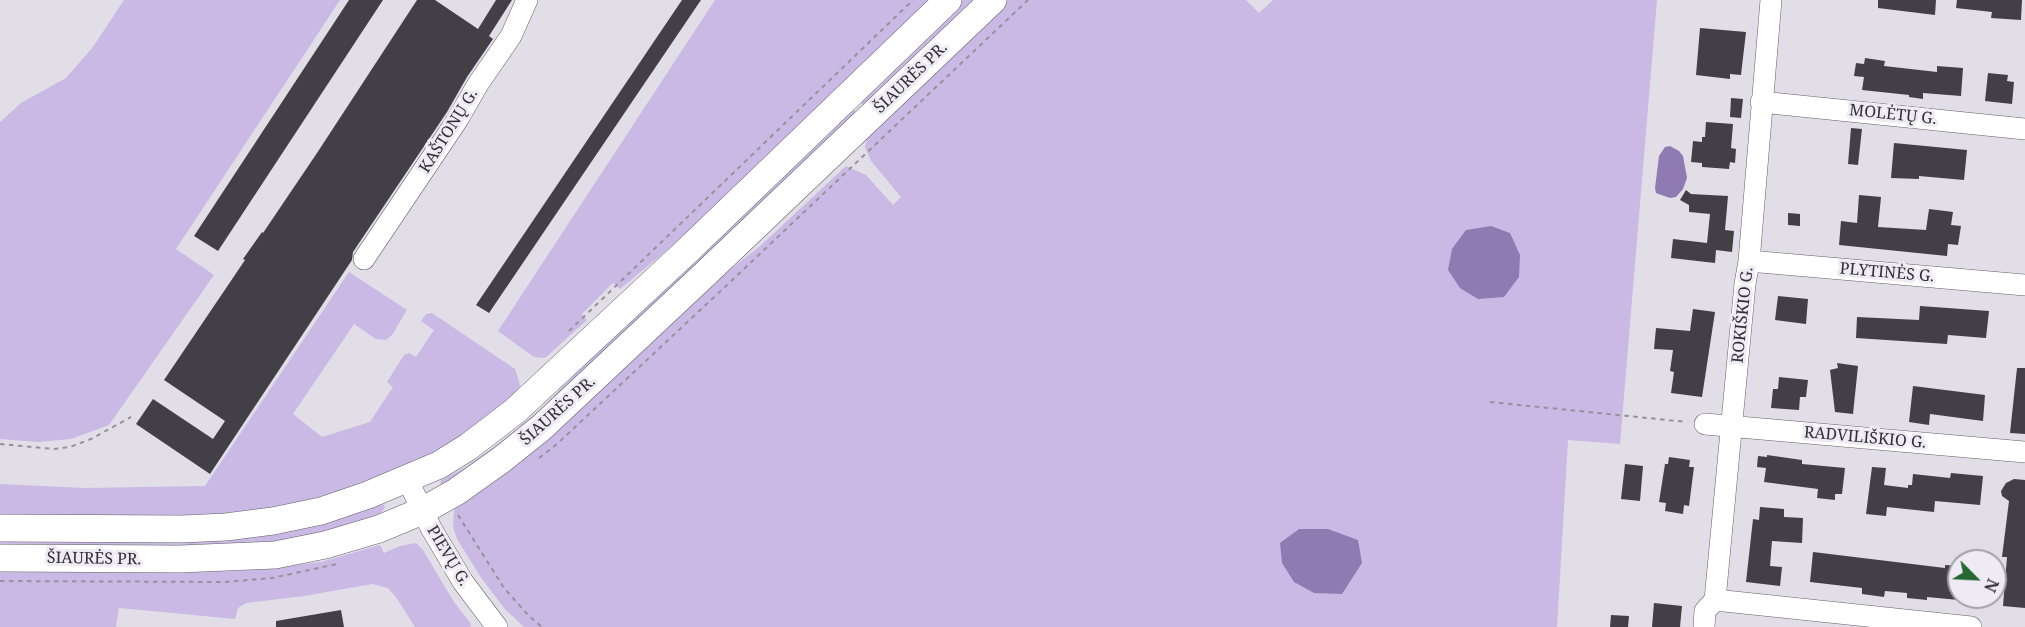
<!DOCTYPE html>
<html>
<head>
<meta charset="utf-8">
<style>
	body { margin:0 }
	#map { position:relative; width:2025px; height:627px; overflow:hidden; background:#e1dee7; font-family:"Noto Serif",serif }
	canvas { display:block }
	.north { position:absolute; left:1947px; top:549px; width:60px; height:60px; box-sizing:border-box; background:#eeebf4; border:2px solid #a2a0a7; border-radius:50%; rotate:114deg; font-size:16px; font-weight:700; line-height:24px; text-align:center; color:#312f33 }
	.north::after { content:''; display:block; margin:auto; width:21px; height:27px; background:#246731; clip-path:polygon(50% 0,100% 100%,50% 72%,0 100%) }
</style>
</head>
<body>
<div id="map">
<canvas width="2025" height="627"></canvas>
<div class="north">N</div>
</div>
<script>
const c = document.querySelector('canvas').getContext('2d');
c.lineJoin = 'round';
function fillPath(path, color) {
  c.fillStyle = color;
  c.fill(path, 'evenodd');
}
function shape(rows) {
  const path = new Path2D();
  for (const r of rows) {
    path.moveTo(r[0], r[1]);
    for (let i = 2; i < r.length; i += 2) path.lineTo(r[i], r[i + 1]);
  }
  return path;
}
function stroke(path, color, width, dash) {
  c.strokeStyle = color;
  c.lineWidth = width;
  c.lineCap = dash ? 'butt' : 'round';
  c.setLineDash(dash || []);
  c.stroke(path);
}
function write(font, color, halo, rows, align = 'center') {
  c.font = font + ' "Noto Serif",serif';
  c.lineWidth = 6;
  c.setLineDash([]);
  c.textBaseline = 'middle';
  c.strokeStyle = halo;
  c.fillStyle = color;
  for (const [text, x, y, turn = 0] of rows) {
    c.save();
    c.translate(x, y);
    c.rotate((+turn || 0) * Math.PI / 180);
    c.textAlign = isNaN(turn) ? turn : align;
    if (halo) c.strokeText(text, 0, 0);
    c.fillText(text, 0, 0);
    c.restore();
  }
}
fillPath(shape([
	[124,0,340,0,176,249,214,275,109,425,71,439,38,442,0,439,0,122,21,103,66,78,93,47],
	[715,0,933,0,689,232,620,289,613,283,582,314,587,320,545,358,534,357,498,331],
	[962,0,978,0,865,108,858,99],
	[1007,0,1246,0,1259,13,1273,0,1657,0,1620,444,1568,440,1557,627,524,627,505,609,482,579,457,539,453,527,454,510,460,500,708,287,759,247,846,166,866,175,893,205,901,197,871,161,865,147,867,137,881,120],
	[850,106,858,114,526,428,443,486,440,485,441,480,464,468,498,444,542,408,607,341],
	[349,272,407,310,392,335,386,340,376,339,354,324,293,414,322,437,370,422,393,387,387,382,404,355,409,353,416,357,434,330,421,321,426,314,432,313,515,369,520,385,518,392,465,435,406,468,327,500,272,512,187,518,0,516,0,484,83,488,205,486],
	[382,503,385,507,381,513,342,527,282,541,237,546,0,547,0,537],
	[416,543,423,550,454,602,471,624,470,627,415,627,396,597,388,588,372,584,304,596,246,603,238,608,235,619,119,608,116,627,0,627,0,569,238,571,321,562,380,545,384,553,400,546]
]), '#c9b9e4');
fillPath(shape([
	[1670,146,1679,151,1683,156,1687,178,1683,189,1676,197,1670,198,1656,193,1655,188,1659,156,1665,147],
	[1491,226,1510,233,1520,255,1519,277,1504,297,1478,299,1460,288,1448,270,1452,249,1466,230],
	[1299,529,1328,529,1358,540,1362,563,1342,594,1314,593,1294,582,1282,563,1280,543]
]), '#907ab2');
fillPath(shape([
	[349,0,383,0,218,251,194,236],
	[417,0,435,0,478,29,496,0,512,0,489,36,493,39,467,77,447,112,353,252,352,260,210,474,136,424,153,399,213,439,225,421,164,380,245,260,243,259,262,232,263,233,317,153],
	[682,0,701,0,489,313,476,305],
	[1878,0,1936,0,1935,15,1878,8],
	[1957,0,2022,0,2021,20,1991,18,1992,12,1956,8],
	[1700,28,1746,32,1741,75,1730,74,1730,79,1696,75],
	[1865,58,1885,61,1884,66,1937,72,1937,66,1963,68,1961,96,1923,93,1923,99,1909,97,1909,95,1862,90,1864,77,1854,76,1856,63,1864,64],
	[1988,73,2008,75,2007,81,2014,82,2012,104,1985,101],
	[1731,98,1743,99,1741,118,1730,117],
	[1706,122,1733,124,1731,148,1736,149,1735,163,1730,162,1729,169,1702,167,1702,163,1691,162,1693,141,1702,142,1702,137,1705,137],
	[1851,128,1862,129,1858,165,1848,164],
	[1894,143,1967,150,1964,180,1919,176,1919,179,1891,178],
	[1686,190,1691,194,1728,196,1725,230,1734,231,1732,252,1716,250,1715,263,1671,258,1673,239,1707,243,1710,214,1689,212,1689,205,1680,200],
	[1859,195,1881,197,1878,227,1926,230,1929,209,1953,212,1951,225,1961,226,1958,245,1948,244,1947,256,1839,245,1841,221,1857,223],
	[1788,213,1800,214,1800,226,1788,225],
	[1778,296,1808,299,1806,324,1775,320],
	[1920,306,1989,311,1986,338,1948,335,1947,344,1856,338,1857,317,1919,320],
	[1693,309,1715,312,1702,397,1671,393,1674,372,1670,371,1673,350,1654,349,1656,328,1690,331],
	[1837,363,1858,366,1853,414,1835,412,1830,370,1838,368],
	[2017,368,2025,368,2025,434,2010,433],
	[1779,377,1808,380,1806,397,1800,397,1799,410,1771,408,1773,389,1778,389],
	[1913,386,1985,395,1983,421,1930,414,1929,425,1909,422],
	[1767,455,1802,460,1802,464,1845,468,1842,494,1835,494,1835,500,1817,498,1818,489,1764,482,1766,468,1757,467,1758,456,1767,457],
	[1669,457,1690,460,1689,467,1694,467,1689,506,1684,505,1683,514,1665,511,1666,503,1659,502,1665,464,1668,464],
	[1625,464,1643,466,1640,501,1621,499],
	[1872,467,1886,468,1884,485,1908,488,1908,485,1912,485,1913,474,1950,478,1951,473,1983,476,1980,505,1935,501,1934,512,1887,507,1886,516,1866,514],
	[2014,479,2025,480,2025,608,2003,606,2007,557,2002,557,2009,501,2002,496,2001,491,2006,483],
	[1760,507,1784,509,1784,517,1803,518,1802,543,1772,541,1770,566,1782,567,1780,586,1746,582,1753,519,1759,520],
	[1813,552,1945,568,1945,565,1959,566,1959,600,1927,597,1927,600,1907,598,1907,593,1885,591,1884,597,1862,594,1862,588,1810,582],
	[1654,603,1682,606,1680,627,1652,627],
	[341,610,344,627,276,627,276,621],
	[1611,615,1629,616,1628,627,1610,627]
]), '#423f46');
const minor = shape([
	[1761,102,2025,129],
	[364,259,458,119,478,84,511,36,527,0],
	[1749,261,2025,285],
	[1705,424,2025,452],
	[407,479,431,528,463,582,497,627],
	[1715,600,1971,627],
	[1704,627,1705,611,1715,600,1745,284,1749,261,1771,0]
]);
const major = shape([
	[0,528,182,529,226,527,273,521,321,511,368,495,439,465,468,447,515,411,688,250,948,0],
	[0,558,180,559,275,555,325,545,379,529,422,511,456,492,501,460,541,428,703,276,993,0]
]);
stroke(minor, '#625f67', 22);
stroke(major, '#625f67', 28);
stroke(shape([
	[569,331,913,0],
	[1490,402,1687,422],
	[0,444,54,449,70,447,91,439,131,417],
	[539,458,557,444,727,285,1028,0],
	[458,515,504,588,529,616,542,627],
	[0,581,224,582,272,578,337,564]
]), '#959299', 2, [4.5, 4.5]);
stroke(minor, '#fff', 21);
stroke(major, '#fff', 27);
write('16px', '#312f33', '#eeebf4', [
	["ŠIAURĖS PR.",911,78,-44],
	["MOLĖTŲ G.",1893,115,6],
	["KAŠTONŲ G.",449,131,-58],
	["PLYTINĖS G.",1887,273,5],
	["ROKIŠKIO G.",1743,315,-84],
	["ŠIAURĖS PR.",558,411,-42],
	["RADVILIŠKIO G.",1865,438,5],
	["PIEVŲ G.",448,556,59],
	["ŠIAURĖS PR.",94,559,1]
]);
</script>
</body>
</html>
